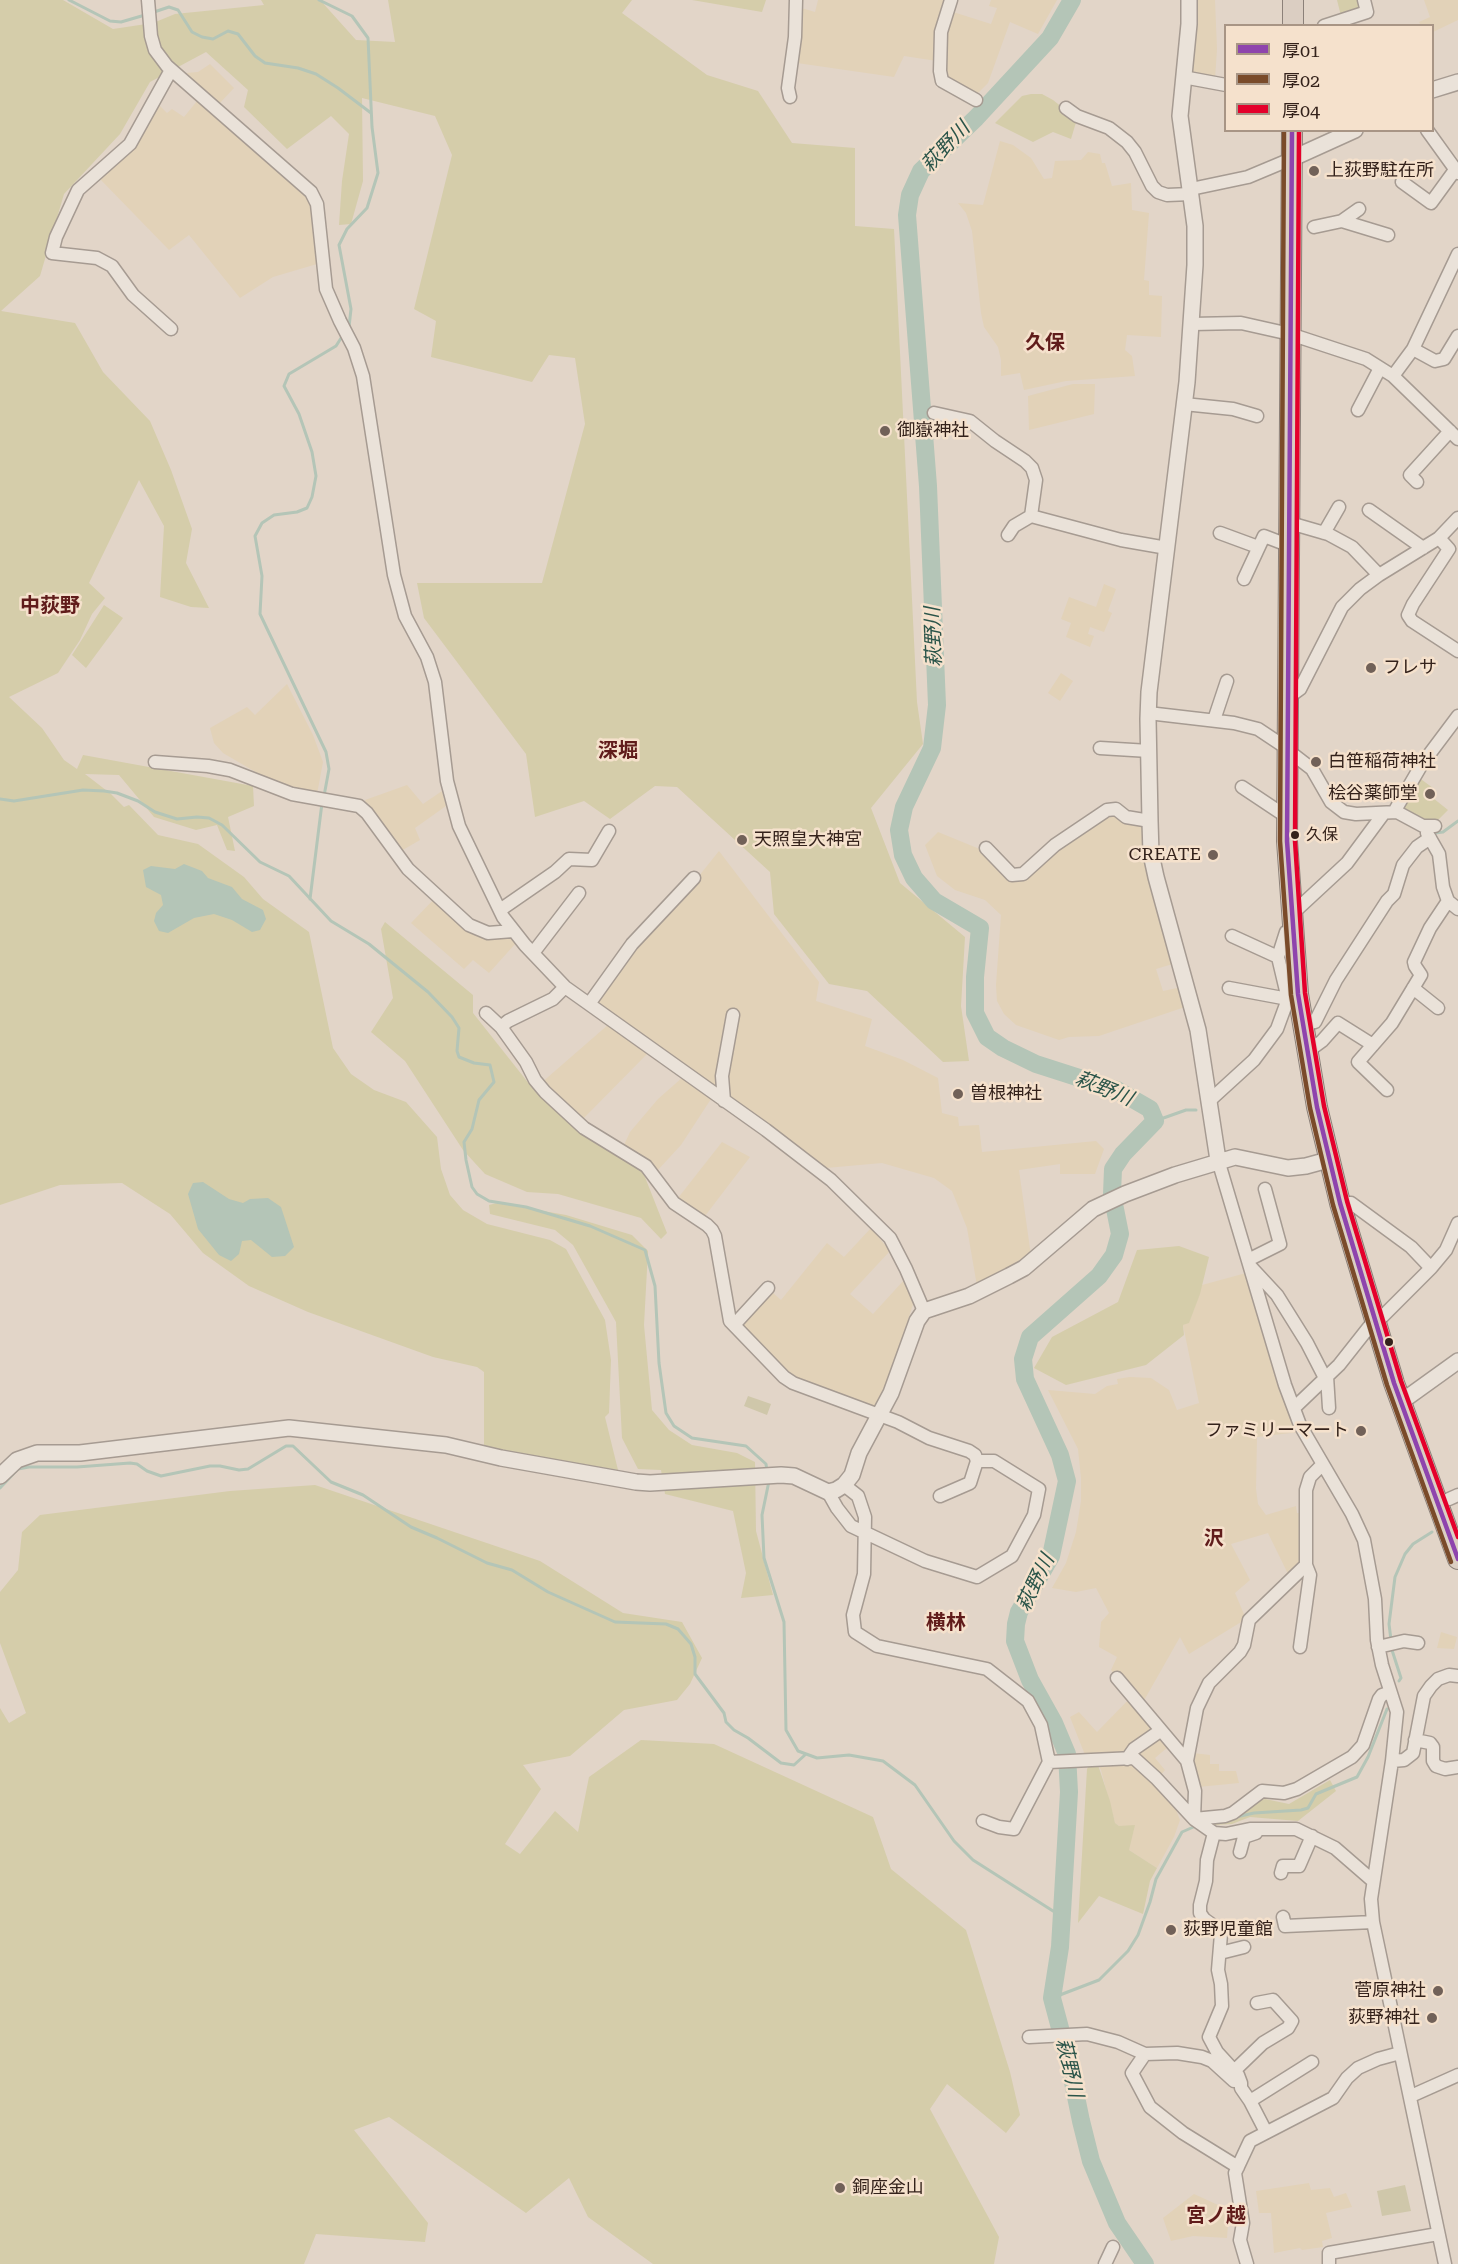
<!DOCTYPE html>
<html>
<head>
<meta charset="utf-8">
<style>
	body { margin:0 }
	#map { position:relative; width:1458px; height:2264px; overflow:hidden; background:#e2d5c8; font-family:"Roboto Serif","Noto Sans JP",serif }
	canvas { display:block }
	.legend { position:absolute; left:1224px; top:24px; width:210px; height:108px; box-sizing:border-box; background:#f5e1cc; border:2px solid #a89585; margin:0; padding:8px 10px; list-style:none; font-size:18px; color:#34221b }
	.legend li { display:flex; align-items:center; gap:12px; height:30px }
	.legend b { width:30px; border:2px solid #a89585 }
</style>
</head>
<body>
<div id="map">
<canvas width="1458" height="2264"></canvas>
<ul class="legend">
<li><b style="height:8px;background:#8e44ad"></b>厚01</li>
<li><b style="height:8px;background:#7a4b2a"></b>厚02</li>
<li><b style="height:8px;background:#e4002b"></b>厚04</li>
</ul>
</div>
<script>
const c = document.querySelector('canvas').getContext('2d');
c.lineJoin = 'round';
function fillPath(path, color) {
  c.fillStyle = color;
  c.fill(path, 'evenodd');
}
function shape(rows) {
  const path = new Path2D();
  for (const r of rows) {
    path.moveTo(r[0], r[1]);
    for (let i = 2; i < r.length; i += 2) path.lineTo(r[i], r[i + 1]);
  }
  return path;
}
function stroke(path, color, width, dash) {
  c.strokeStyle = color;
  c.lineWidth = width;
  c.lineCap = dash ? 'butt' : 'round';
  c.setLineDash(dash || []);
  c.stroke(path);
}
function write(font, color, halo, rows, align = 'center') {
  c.font = font + ' "Roboto Serif","Noto Sans JP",serif';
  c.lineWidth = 5;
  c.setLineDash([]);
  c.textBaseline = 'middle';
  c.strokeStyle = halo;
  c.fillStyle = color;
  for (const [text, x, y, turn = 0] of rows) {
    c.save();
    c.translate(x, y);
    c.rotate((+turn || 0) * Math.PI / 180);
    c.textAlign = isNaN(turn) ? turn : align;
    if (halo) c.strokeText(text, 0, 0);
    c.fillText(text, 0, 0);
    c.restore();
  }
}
fillPath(shape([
	[818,0,949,0,937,61,904,56,894,77,797,63,798,7,815,12],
	[991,0,1057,0,1038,34,1010,22,988,83,975,96,949,81,945,75,944,47,950,11,991,24,997,8,989,6],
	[1193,0,1215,0,1217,49,1215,79,1189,74],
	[1424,0,1458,0,1458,20,1433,32,1432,26,1421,25,1419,22,1430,17],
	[210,64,234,88,219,104,186,73,198,72],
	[197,101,308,199,313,210,317,264,273,277,240,298,189,235,169,250,100,179,132,150,159,105,167,113,172,109,184,117],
	[1000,141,1013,145,1031,158,1044,179,1052,178,1055,161,1081,160,1088,152,1100,154,1102,163,1105,163,1112,186,1131,183,1132,210,1149,213,1144,280,1149,281,1149,295,1162,296,1161,337,1127,335,1125,350,1132,356,1135,376,1066,381,1024,390,1020,373,1001,376,1001,360,998,347,984,327,981,313,972,231,966,213,958,203,983,205],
	[1073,384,1095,384,1094,414,1029,430,1028,396],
	[1104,584,1116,589,1108,611,1112,613,1104,632,1090,627,1088,634,1094,636,1090,647,1066,637,1071,623,1061,619,1069,597,1096,607],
	[1061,673,1073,681,1060,701,1048,693],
	[287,684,313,735,323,762,317,794,308,794,271,781,223,753,214,743,210,728,247,707,255,715],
	[407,785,423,804,442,791,446,806,415,828,420,840,401,851,376,814,366,804,365,800],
	[1115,813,1143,824,1176,963,1156,969,1163,991,1182,987,1188,1006,1099,1036,1069,1037,1059,1040,1016,1025,1004,1014,997,1001,996,985,1001,915,985,900,955,890,937,876,925,845,938,832,987,852,1011,877,1105,816],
	[719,851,819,982,816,1001,872,1019,865,1046,903,1060,938,1078,942,1113,958,1117,959,1126,979,1125,982,1152,1096,1141,1104,1149,1095,1174,1060,1174,1060,1164,1019,1170,1031,1256,977,1286,967,1228,952,1191,934,1178,882,1163,826,1168,598,1004,597,1001,621,965,686,892],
	[436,897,468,927,484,938,510,936,516,943,489,973,473,960,464,969,411,923],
	[609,1024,648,1053,581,1121,540,1084],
	[683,1077,711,1099,681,1145,657,1171,624,1145,630,1132,658,1099],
	[722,1142,750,1157,705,1216,695,1212,678,1198],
	[871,1228,890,1251,850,1294,873,1314,904,1280,913,1304,892,1372,875,1411,792,1379,740,1325,772,1292,781,1300,827,1243,844,1257],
	[1246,1273,1299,1432,1257,1437,1256,1489,1258,1504,1266,1515,1296,1506,1297,1513,1304,1513,1304,1564,1290,1578,1268,1533,1231,1544,1250,1580,1235,1593,1246,1619,1189,1654,1180,1637,1142,1704,1157,1731,1131,1750,1171,1797,1180,1820,1174,1837,1157,1868,1129,1850,1119,1826,1115,1823,1101,1770,1093,1756,1085,1755,1070,1717,1079,1712,1097,1732,1133,1695,1111,1670,1117,1657,1099,1647,1101,1622,1109,1613,1096,1588,1076,1592,1052,1588,1066,1563,1076,1532,1081,1501,1081,1478,1078,1449,1048,1390,1095,1394,1107,1386,1118,1384,1117,1379,1130,1377,1151,1378,1169,1390,1177,1410,1199,1403,1183,1325,1189,1322,1202,1285],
	[1441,1632,1457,1637,1454,1649,1437,1648],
	[1160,1737,1168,1747,1155,1758,1165,1770,1160,1776,1136,1754],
	[1193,1753,1210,1755,1210,1764,1219,1764,1219,1771,1236,1771,1239,1783,1198,1787,1192,1761],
	[1309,2183,1311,2190,1330,2188,1334,2197,1346,2193,1352,2207,1326,2213,1332,2238,1322,2241,1323,2247,1302,2250,1300,2248,1295,2249,1274,2253,1271,2213,1259,2213,1256,2191],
	[1194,2194,1229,2210,1227,2238,1193,2236,1171,2241,1163,2218]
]), '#e2d2b8');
fillPath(shape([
	[0,0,63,0,113,29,153,23,175,14,264,5,261,0,317,0,321,1,356,40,395,42,388,0,632,0,622,13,707,75,758,91,792,143,855,148,855,226,894,229,917,702,923,744,871,808,900,883,965,937,961,1006,969,1061,943,1062,867,991,829,984,774,914,770,872,677,787,655,786,610,819,584,801,535,817,526,754,424,618,417,583,542,583,585,424,575,358,549,355,532,382,431,357,436,321,414,309,452,155,435,116,362,98,363,181,351,224,339,225,342,181,349,134,331,116,287,149,244,107,248,90,206,52,150,82,120,134,64,194,40,276,1,311,75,323,103,372,150,421,171,470,192,529,186,563,209,608,191,607,160,597,164,526,139,480,89,583,105,598,92,614,80,640,58,673,9,697,42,728,64,760,77,769,83,755,253,786,254,806,228,817,235,851,227,850,217,825,196,830,154,817,119,775,85,774,111,794,124,807,129,805,158,835,198,844,244,877,263,899,309,932,333,1048,351,1074,374,1090,406,1102,437,1137,441,1169,450,1195,463,1210,487,1224,550,1240,566,1249,605,1320,611,1360,609,1413,605,1417,618,1470,484,1448,484,1372,477,1367,433,1357,308,1312,249,1286,203,1253,170,1214,122,1183,60,1185,0,1205],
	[692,0,766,0,762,12],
	[1337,0,1360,0,1360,11,1341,16],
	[1031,94,1042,94,1053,100,1077,119,1071,139,1053,132,1033,142,995,123,1022,96],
	[104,605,123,618,86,668,72,655],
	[1418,777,1433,788,1428,794,1448,810,1438,820,1429,822,1421,820,1402,809],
	[385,922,473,995,473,1013,534,1090,590,1139,643,1172,667,1233,661,1239,641,1218,558,1194,527,1192,485,1174,463,1150,405,1061,371,1032,393,998,381,929],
	[497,1203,566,1215,632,1235,648,1251,644,1325,652,1410,669,1430,692,1445,737,1453,755,1462,756,1531,773,1595,741,1598,746,1573,733,1511,665,1494,661,1470,638,1469,622,1438,616,1322,573,1245,555,1230,490,1214,489,1205],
	[1179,1246,1209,1257,1200,1294,1189,1323,1183,1325,1184,1335,1146,1365,1066,1385,1034,1368,1052,1337,1118,1302,1137,1250],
	[315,1485,540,1561,623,1613,682,1622,702,1658,690,1684,677,1700,624,1710,570,1756,523,1765,541,1789,505,1844,520,1854,555,1811,578,1832,589,1777,641,1740,714,1744,873,1817,891,1869,966,1930,1010,2072,1020,2115,1006,2133,947,2084,930,2109,999,2237,994,2264,653,2264,588,2217,569,2178,526,2213,389,2117,354,2130,428,2223,425,2242,316,2234,304,2264,0,2264,0,1708,9,1723,26,1713,0,1643,0,1592,18,1570,22,1532,40,1515,230,1491],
	[1097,1762,1110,1801,1115,1823,1119,1826,1135,1825,1129,1850,1157,1868,1150,1881,1143,1914,1099,1896,1078,1923,1087,1769,1091,1763],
	[1330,1780,1336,1791,1298,1821,1250,1817,1232,1824,1214,1825,1214,1822,1230,1822,1239,1818,1256,1802,1265,1799,1289,1804]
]), '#d5cdaa');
fillPath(shape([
	[748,1396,771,1404,767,1415,744,1406],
	[1405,2185,1411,2211,1382,2216,1377,2191]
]), '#cfc7aa');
fillPath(shape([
	[184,864,202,871,208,878,232,887,242,899,263,910,266,919,260,930,252,932,232,920,214,914,194,918,168,933,159,931,154,921,156,913,163,905,161,895,146,887,143,870,151,866,175,869],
	[203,1182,229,1199,243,1203,250,1199,268,1198,281,1207,294,1247,285,1256,272,1257,251,1240,242,1241,239,1254,231,1261,219,1255,198,1229,188,1194,193,1183]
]), '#b4c5b7');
stroke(shape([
	[69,0,110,21,121,22,145,15],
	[319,0,352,16,368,38,372,127,378,173,367,208,347,229,339,245,351,309,349,327],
	[151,13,169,7,178,10,192,32,202,37,213,39,228,31,238,34,255,56,265,63,298,68,316,74,338,88,371,113],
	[324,796,329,769,326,752,260,614,262,576,255,536,262,523,274,515,297,512,307,508,312,497,316,476,312,452,299,414,284,386,289,374,336,346,343,335],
	[0,799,14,801,83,790,104,791,117,793,138,801,155,812,177,819,197,817,209,818,222,825,260,862,289,876,331,921,369,944,428,992,452,1017,459,1028,457,1051,459,1057,474,1063,490,1065,494,1082,479,1100,472,1129,464,1142,466,1160,472,1187,477,1194,489,1201,526,1207,590,1226,645,1250,655,1286,659,1363,666,1413,674,1426,692,1438,746,1446,766,1464,767,1472],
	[1435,833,1443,832,1458,821],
	[310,899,322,803],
	[1155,1121,1186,1110,1196,1110],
	[769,1481,762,1515,764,1558,784,1622,786,1730,798,1751,817,1758,849,1755,883,1761,915,1785,954,1841,973,1860,1053,1911,1060,1912],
	[0,1488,18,1469,29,1467,77,1467,130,1463,137,1464,147,1471,161,1476,210,1466,220,1466,239,1470,248,1469,286,1446,293,1446,331,1482,363,1495,411,1527,437,1538,487,1563,512,1570,548,1592,615,1622,666,1624,678,1629,691,1644,695,1657,695,1674,724,1713,726,1722,734,1730,748,1738,781,1763,794,1765,806,1754],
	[1391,1640,1389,1624,1395,1577,1405,1554,1413,1544,1432,1532],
	[1391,1647,1401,1678,1399,1681],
	[1236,1817,1254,1813,1301,1810,1308,1808,1316,1794,1357,1777,1368,1757,1387,1709],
	[1052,1998,1099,1980,1128,1951,1138,1935,1150,1902,1156,1879,1182,1832,1198,1825]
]), '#b4c5b7', 3);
stroke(shape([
	[1072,0,1050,38,976,118,921,171,910,195,907,215,928,486,937,705,932,748,904,807,899,830,903,855,914,878,934,901,980,928,975,977,975,1013,987,1037,1003,1048,1036,1064,1117,1090,1150,1109,1155,1121,1123,1154,1113,1169,1112,1194,1120,1234,1114,1255,1099,1276,1030,1337,1023,1359,1025,1379,1060,1455,1067,1481,1051,1556,1019,1612,1016,1624,1015,1641,1030,1680,1054,1723,1067,1754,1069,1792,1060,1947,1052,1998,1068,2058,1081,2121,1091,2161,1117,2223,1145,2264]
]), '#b4c5b7', 18);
const minor = shape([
	[148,0,151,36,155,50,167,66,311,192,317,204,326,289,340,321,354,348,363,376,394,575,405,616,427,657,435,682,447,781,459,826,503,917,525,945,565,987,766,1130,831,1180,890,1238,906,1269,924,1311],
	[951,0,941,32,940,71,942,81,976,100],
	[1324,26,1367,12,1364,0],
	[1183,77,1226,85],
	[790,97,788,88,795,37,796,0],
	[1066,108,1077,116,1109,128,1127,142,1135,152,1152,186,1158,192,1167,195,1191,194],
	[1427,130,1458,173],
	[1402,182,1431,203,1455,170],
	[1191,189,1248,177,1291,159],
	[1342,221,1359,209],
	[1314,227,1342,221,1388,235],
	[1192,324,1241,323,1290,334,1366,359,1393,376,1413,349,1458,254],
	[171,329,133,295,112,266,97,258,52,253,56,237,78,190,130,144,171,70],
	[1413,349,1435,361,1444,359,1458,336],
	[1393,376,1458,439],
	[1184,404,1233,409,1257,416],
	[1358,410,1380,368],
	[934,413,970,421,995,441,1025,461,1032,468,1036,480,1031,516],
	[1417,482,1410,475,1450,431],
	[1369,510,1423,548],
	[1290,523,1328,534,1352,547,1379,575],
	[1220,533,1258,547],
	[1324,533,1339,507],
	[1008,535,1014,526,1031,516,1121,540,1167,548],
	[1439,538,1449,549,1413,604,1408,615,1412,621,1458,651],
	[1244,579,1264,536,1290,546],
	[1289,697,1300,689,1342,607,1360,589,1379,575,1439,538,1458,518],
	[1148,713,1234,723,1258,729,1288,749,1290,752,1312,769,1331,802,1344,812,1356,814,1397,812,1423,826,1435,826],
	[1214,720,1227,681],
	[1100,748,1149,751],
	[155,762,208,766,230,770,292,794,359,806,367,813,408,869,469,925,488,933,513,931],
	[1242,787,1287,817],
	[1394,812,1422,764,1458,716],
	[1427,833,1439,854,1443,887,1448,901,1458,909],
	[986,848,1012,875,1023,874,1055,845,1107,810,1116,809,1126,817,1150,821],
	[500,910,555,872,569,859,592,860,609,831],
	[1292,914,1347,863,1384,813],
	[1232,936,1278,957,1286,932,1293,930],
	[533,953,579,893],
	[1229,988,1288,999,1278,957],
	[1413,988,1438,1008],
	[589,1004,632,944,694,878],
	[486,1013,501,1027,526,1062,535,1080,545,1092,584,1128,646,1166,674,1203,707,1225,712,1230,715,1236,730,1321,784,1377,793,1383,898,1422,929,1438,969,1451,975,1455,977,1461,994,1461,1039,1489,1034,1515,1012,1556,977,1577,925,1561,851,1526,837,1508,828,1492],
	[1303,1025,1315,1022,1336,980,1387,901,1394,894,1403,865,1417,847,1430,838],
	[501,1027,508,1021,553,999,565,987],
	[1307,1052,1322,1041,1338,1023,1373,1045],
	[1387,1090,1358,1062,1392,1023,1421,975,1415,966,1414,962,1430,928,1448,901],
	[724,1101,722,1076,733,1015],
	[1208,1102,1254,1060,1277,1029,1288,999,1298,994],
	[1218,1160,1285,1385,1300,1425,1352,1514,1364,1540,1375,1599,1377,1640,1382,1665,1397,1712,1392,1761,1404,1760,1413,1753,1424,1696,1431,1686,1438,1679,1449,1675,1458,1676],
	[1340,1203,1351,1203,1411,1247,1431,1268],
	[1248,1260,1280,1244,1265,1189],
	[1251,1267,1277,1295,1307,1343,1325,1378],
	[734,1325,768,1288],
	[1327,1376,1329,1408],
	[1294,1408,1339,1365,1369,1327,1383,1316,1431,1268,1446,1250,1458,1223],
	[1322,1465,1310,1477,1306,1490,1306,1565,1249,1620,1244,1645,1240,1652,1209,1683,1197,1708,1187,1761,1195,1791,1194,1819,1225,1816,1233,1813,1262,1791,1284,1793,1297,1789,1352,1757,1363,1745,1379,1699,1382,1695,1390,1692],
	[844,1485,858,1496,865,1517,864,1574,853,1615,855,1632,877,1646,987,1669,1028,1701,1041,1725,1049,1762,1134,1758,1156,1778,1194,1819,1214,1833,1226,1834,1250,1829,1296,1829,1335,1848,1373,1881],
	[940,1496,970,1483,977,1461],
	[1449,1499,1458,1495],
	[1300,1647,1310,1575,1306,1565],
	[1378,1647,1404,1641,1418,1643],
	[1117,1678,1187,1761],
	[1415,1740,1430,1743,1433,1747,1433,1761,1436,1766,1445,1769,1458,1767],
	[1127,1759,1134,1749,1160,1731],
	[1392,1761,1371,1899,1373,1922,1445,2264],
	[983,1821,999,1827,1014,1829,1049,1762],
	[1214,1833,1207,1860,1206,1881,1200,1905,1200,1913,1204,1919,1218,1929,1221,1934,1218,1970,1221,1984,1222,2006,1209,2037,1217,2052,1238,2075,1241,2083,1241,2088,1250,2101,1266,2132],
	[1240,1852,1244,1837,1256,1833],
	[1281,1873,1283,1866,1299,1866,1312,1836],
	[1283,1917,1285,1926,1373,1922],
	[1220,1953,1244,1947],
	[1029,2037,1087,2034,1118,2042,1145,2054,1177,2053,1202,2057,1212,2061,1234,2081],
	[1145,2054,1132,2073,1150,2107,1183,2133,1238,2167],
	[1234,2071,1263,2043,1288,2028,1292,2021,1273,2000,1257,2003],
	[1411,2096,1458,2075],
	[1250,2101,1312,2062],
	[1105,2264,1113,2247],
	[1247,2264,1240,2240,1243,2223,1235,2173,1250,2141,1333,2098,1347,2078,1358,2068,1378,2059,1400,2053],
	[1329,2264,1329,2253,1438,2234]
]);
const tertiary = shape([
	[1189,0,1189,24,1180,116,1195,226,1195,265,1187,382,1149,692,1148,719,1150,821,1151,854,1156,877,1198,1030,1218,1160],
	[1432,90,1458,82],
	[1291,159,1355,130],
	[1401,1402,1458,1361],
	[0,1476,17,1460,37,1453,80,1453,289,1428,446,1445,501,1458,636,1482,650,1483,781,1475,794,1476,828,1492,836,1490,844,1485,852,1475,859,1453,891,1393,917,1321,924,1311,969,1296,1009,1276,1024,1268,1093,1209,1125,1194,1175,1175,1235,1157,1288,1168,1306,1166,1328,1160]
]);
const trunk = shape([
	[1293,0,1293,26],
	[1292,130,1287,841,1298,994,1317,1107,1340,1203,1394,1383,1458,1559]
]);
stroke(minor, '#a69b92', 15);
stroke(tertiary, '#a69b92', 18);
stroke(trunk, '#8c8179', 22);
stroke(minor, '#eae2d9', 12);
stroke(tertiary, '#eae2d9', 15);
stroke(trunk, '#dbcec2', 20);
stroke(shape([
	[1292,130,1287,841,1298,994,1317,1107,1340,1203,1394,1383,1458,1559]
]), '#8e44ad', 4.5);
stroke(shape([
	[1284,130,1280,841,1291,995,1310,1108,1333,1205,1387,1385,1451,1562]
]), '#7a4b2a', 4.5);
stroke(shape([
	[1299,130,1295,841,1305,993,1324,1106,1347,1201,1401,1381,1458,1537]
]), '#e4002b', 4.5);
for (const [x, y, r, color] of [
	[1314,171,6,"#716158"],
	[885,431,6,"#716158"],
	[1371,668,6,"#716158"],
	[1316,762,6,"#716158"],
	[1430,794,6,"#716158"],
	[1295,835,5,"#34221b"],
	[742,840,6,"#716158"],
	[1213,855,6,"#716158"],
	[958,1094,6,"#716158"],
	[1389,1342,5,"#34221b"],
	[1361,1431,6,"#716158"],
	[1171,1930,6,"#716158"],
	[1438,1991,6,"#716158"],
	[1432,2018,6,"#716158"],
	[840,2188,6,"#716158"]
]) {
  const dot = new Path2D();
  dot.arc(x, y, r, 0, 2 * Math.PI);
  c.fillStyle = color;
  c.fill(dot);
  stroke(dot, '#f5e1cc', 2);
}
write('16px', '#34221b', '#f5e1cc', [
	["久保",1306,835]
], 'left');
write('18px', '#34221b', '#f5e1cc', [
	["上荻野駐在所",1326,171],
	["御嶽神社",897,431],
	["フレサ",1383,668],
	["白笹稲荷神社",1328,762],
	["桧谷薬師堂",1418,794,"right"],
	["天照皇大神宮",754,840],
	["CREATE",1201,855,"right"],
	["曽根神社",970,1094],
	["ファミリーマート",1349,1431,"right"],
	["荻野児童館",1183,1930],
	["菅原神社",1426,1991,"right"],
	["荻野神社",1420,2018,"right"],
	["銅座金山",852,2188]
], 'left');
write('italic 20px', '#2a5449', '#f5e1cc', [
	["萩野川",946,147,-47],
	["萩野川",934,637,-92],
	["萩野川",1104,1089,22],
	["萩野川",1036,1583,-64],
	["萩野川",1069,2068,77]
]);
write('bold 20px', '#601c1b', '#f5e1cc', [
	["久保",1045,343],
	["中荻野",50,606],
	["深堀",618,751],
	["沢",1214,1539],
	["横林",946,1623],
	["宮ノ越",1216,2216]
]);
</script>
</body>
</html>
